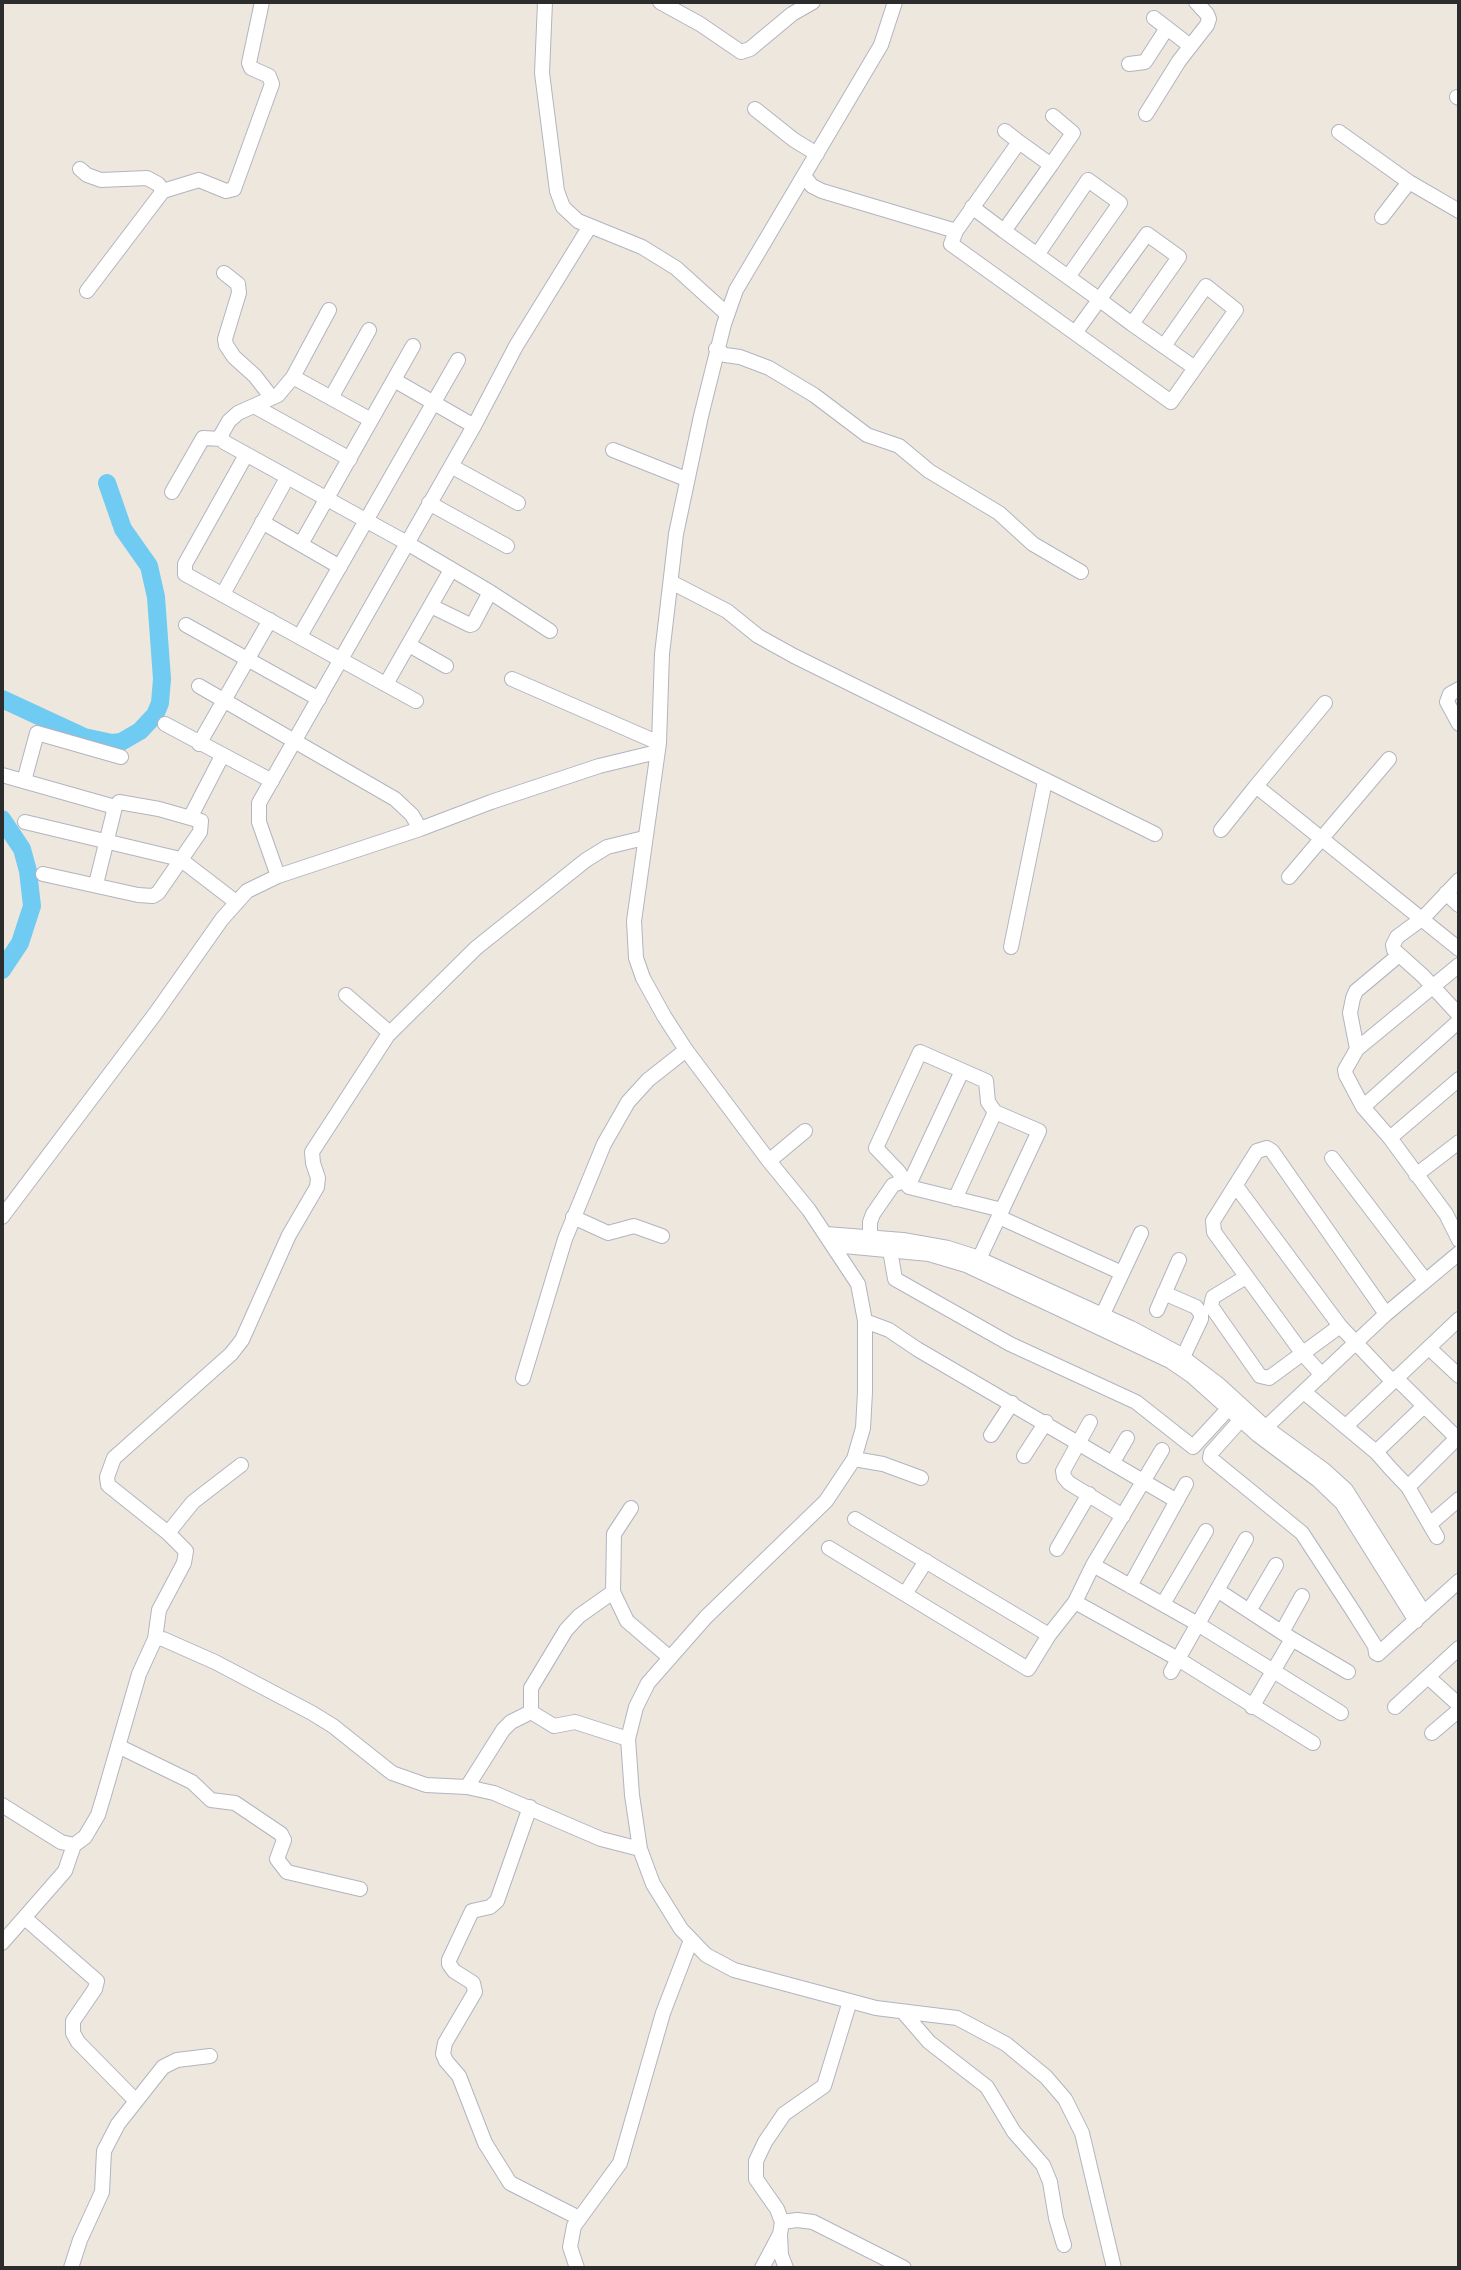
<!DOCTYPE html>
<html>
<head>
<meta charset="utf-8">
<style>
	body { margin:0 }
	#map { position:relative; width:1461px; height:2270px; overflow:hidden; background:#eee7de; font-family:"IBM Plex Sans",sans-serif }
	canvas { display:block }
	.frame { position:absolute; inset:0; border:4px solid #2c2c2c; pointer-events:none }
</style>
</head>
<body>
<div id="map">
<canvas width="1461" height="2270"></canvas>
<div class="frame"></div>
</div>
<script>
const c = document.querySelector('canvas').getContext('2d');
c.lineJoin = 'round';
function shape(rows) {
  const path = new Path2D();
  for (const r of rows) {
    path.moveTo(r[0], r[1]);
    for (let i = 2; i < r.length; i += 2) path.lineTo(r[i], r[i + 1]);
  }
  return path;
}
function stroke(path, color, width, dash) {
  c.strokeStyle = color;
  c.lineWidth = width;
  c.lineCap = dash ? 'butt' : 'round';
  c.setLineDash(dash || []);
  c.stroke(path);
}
stroke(shape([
	[2,699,84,737,112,743,121,742,140,731,155,715,160,703,162,679,156,597,149,566,123,529,107,483],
	[2,819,22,849,28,871,32,906,20,943,2,970]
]), '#6fcbf1', 18);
const minor = shape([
	[545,2,542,73,557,191,563,207,578,221,642,247,676,268,727,314],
	[660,2,700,24,741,52,750,49,792,14,813,2],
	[895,2,881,45,736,290,724,324,701,416,676,534,662,654,659,743,634,921,636,958,643,978,664,1016,686,1050,769,1161,809,1210,858,1284,865,1321,865,1392,863,1428,854,1459,826,1501,706,1617,648,1683,636,1707,628,1739,632,1795,640,1849,653,1884,681,1929,706,1955,734,1970,876,2008,957,2018,1006,2044,1046,2077,1065,2099,1082,2133,1114,2268],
	[1154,18,1189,45],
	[1129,64,1145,62,1167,28],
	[1457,97,1459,98],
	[755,109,794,140,817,154],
	[1146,114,1179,61,1207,25,1209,19,1207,14,1196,2],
	[1053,116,1073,133,1051,165,1019,142,956,231,951,244,1075,333],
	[1005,131,1019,142],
	[1339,132,1409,182,1459,211],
	[80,169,87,175,101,180,147,178,158,184,163,191],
	[804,176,812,186,822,191,956,231],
	[972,207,1004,231,1051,165],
	[1382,217,1409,182],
	[1004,231,1100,300,1132,324,1195,368,1236,310,1206,286,1164,346],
	[1037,255,1088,180,1120,203,1068,277],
	[224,273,238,284,239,293,225,339,226,345,234,357,255,376,272,398],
	[87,291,163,191,199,180,226,191,234,189,272,84,269,76,251,68,249,63,262,2],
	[329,310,293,377,278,395,238,413,229,421,221,435,224,442,407,543,490,592,550,631],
	[1132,324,1179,257,1147,234,1075,333,1171,402,1195,368],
	[716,349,725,355,740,357,769,368,814,395,867,435,899,446,929,471,999,513,1033,544,1081,572],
	[293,377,371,420],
	[394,380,474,426],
	[331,398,369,330],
	[254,406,350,459],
	[613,450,686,479],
	[246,455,185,564,185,574,416,701],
	[451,466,518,503],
	[172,492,203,438,222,439],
	[429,503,507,546],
	[262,522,340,567],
	[301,544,413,346],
	[671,582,727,611,758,636,794,656,1155,834],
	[223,594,287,478],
	[431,606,470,625,473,624,490,592],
	[186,625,319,699],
	[300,636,458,360],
	[409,645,446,666],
	[512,679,659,743],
	[386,684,451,570],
	[199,686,395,799,412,815,420,829],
	[1459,689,1450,694,1447,702,1459,724],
	[1325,703,1256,786,1459,949],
	[165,724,272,781],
	[199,744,270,620],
	[2,775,115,807],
	[24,781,37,733,121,757],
	[191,816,222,756],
	[25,822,180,859,236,902],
	[1221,830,1256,786],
	[43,874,138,895,153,896,158,893,200,832,201,821,159,809,119,802,115,807,96,884],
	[278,876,259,822,259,803,474,426,516,346,590,226],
	[1289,877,1389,759],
	[1459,880,1423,918,1397,937,1393,945,1394,950,1423,976,1459,1015],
	[1446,893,1459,905],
	[1011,947,1045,781],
	[1459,965,1357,1049,1345,1070,1346,1075,1363,1107,1390,1138,1446,1214,1459,1240],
	[346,995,390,1033],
	[1357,1049,1350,1013,1353,998,1356,991,1399,955],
	[1363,1107,1459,1021],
	[1390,1138,1459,1079],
	[1332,1158,1425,1280],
	[769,1161,805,1131],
	[1416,1175,1459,1142],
	[1236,1186,1340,1326,1392,1381],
	[955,1199,995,1112],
	[2,1217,155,1014,222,919,247,891,278,876,420,829,491,802,599,766,657,752],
	[573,1217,608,1233,634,1226,662,1236],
	[999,1217,1122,1273],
	[826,1234,903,1240,948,1248,973,1256,1131,1328,1176,1352,1218,1384,1265,1427,1324,1470,1346,1490,1424,1613],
	[870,1243,870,1222,873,1214,893,1185,912,1178,962,1071],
	[833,1245,929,1254,966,1265,1170,1361,1192,1376,1258,1435,1318,1480,1342,1503,1416,1621],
	[890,1250,895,1279,1010,1344,1136,1402,1193,1447,1228,1409],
	[979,1259,1039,1131,995,1112,988,1102,986,1081,920,1052,876,1148,898,1171,909,1187,1002,1210],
	[1246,1277,1213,1297,1211,1306,1260,1376,1269,1378,1340,1326],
	[1164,1293,1196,1307,1201,1314,1201,1319,1183,1357],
	[1157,1310,1179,1260],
	[1102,1316,1141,1233],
	[865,1321,889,1330,917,1349,1177,1501],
	[1429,1348,1459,1376],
	[1322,1375,1303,1354,1214,1232,1213,1221,1257,1151,1267,1148,1272,1151,1386,1314],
	[523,1378,565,1239,604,1144,628,1102,648,1080,686,1050],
	[1396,1378,1459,1440],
	[1304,1392,1376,1452,1390,1468,1408,1487,1437,1537],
	[1245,1415,1211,1453,1210,1458,1302,1533,1353,1611,1375,1646,1376,1653,1378,1654,1459,1581],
	[1090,1422,1063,1471,1064,1477,1069,1483,1123,1516],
	[1346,1426,1459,1319],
	[1261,1432,1386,1314,1459,1253],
	[991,1435,1012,1403],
	[1162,1450,1093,1565,1075,1602,1178,1659,1171,1672],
	[1376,1452,1424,1406],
	[1024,1456,1046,1422],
	[854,1459,883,1464,921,1478],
	[1113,1462,1127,1438],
	[1408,1487,1457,1438],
	[631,1508,614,1534,613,1592,627,1621,669,1657],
	[855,1519,1049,1635],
	[1430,1524,1459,1499],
	[168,1533,193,1502,241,1465],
	[1246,1539,1178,1659,1313,1743],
	[829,1548,1028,1669,1049,1635,1075,1602],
	[1057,1549,1089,1494],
	[1093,1565,1196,1623,1341,1713],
	[1130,1586,1186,1484],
	[1217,1590,1292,1639,1252,1707],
	[905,1594,926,1561],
	[1163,1604,1206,1531],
	[1249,1611,1276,1565],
	[1282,1632,1302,1596],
	[155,1639,159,1610,184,1563,186,1551,168,1533,108,1485,107,1477,114,1458,231,1354,242,1340,289,1235,317,1187,318,1178,313,1163,312,1152,388,1035,476,948,586,860,607,847,644,838],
	[1292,1639,1348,1672],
	[1428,1677,1459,1705],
	[1395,1707,1459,1648],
	[531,1712,531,1688,566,1630,579,1616,613,1592],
	[1432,1733,1459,1710],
	[118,1746,192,1782,211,1800,235,1803,281,1834,284,1840,277,1859,287,1872,360,1889],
	[467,1787,503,1730,511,1722,531,1712,554,1726,575,1722,628,1739],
	[2,1805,61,1842,74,1845,85,1837,98,1815,104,1795,139,1674,155,1639,163,1639,215,1662,312,1713,333,1726,392,1773,426,1785,467,1787,494,1793,601,1839,640,1849],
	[530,1807,497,1901,490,1907,472,1911,449,1960,449,1964,454,1971,473,1983,475,1992,445,2043,443,2054,446,2061,459,2076,485,2143,510,2183,579,2218],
	[26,1919,97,1981,95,1989,73,2021,73,2033,78,2042,135,2100],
	[2,1943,65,1871,74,1845],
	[904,2013,929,2042,987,2087,1014,2132,1043,2165,1050,2182,1056,2218,1064,2245],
	[782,2222,797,2220,813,2222,904,2268],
	[780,2235,781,2255,786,2268],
	[71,2268,80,2240,102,2192,104,2151,118,2124,163,2067,177,2060,210,2056],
	[577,2268,570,2247,574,2226,620,2163,663,2013,691,1940],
	[762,2268,780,2234,782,2222,777,2209,756,2179,756,2161,765,2142,784,2114,824,2086,850,2001]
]);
stroke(minor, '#b2b4bf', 16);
stroke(minor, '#fff', 14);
</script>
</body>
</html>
